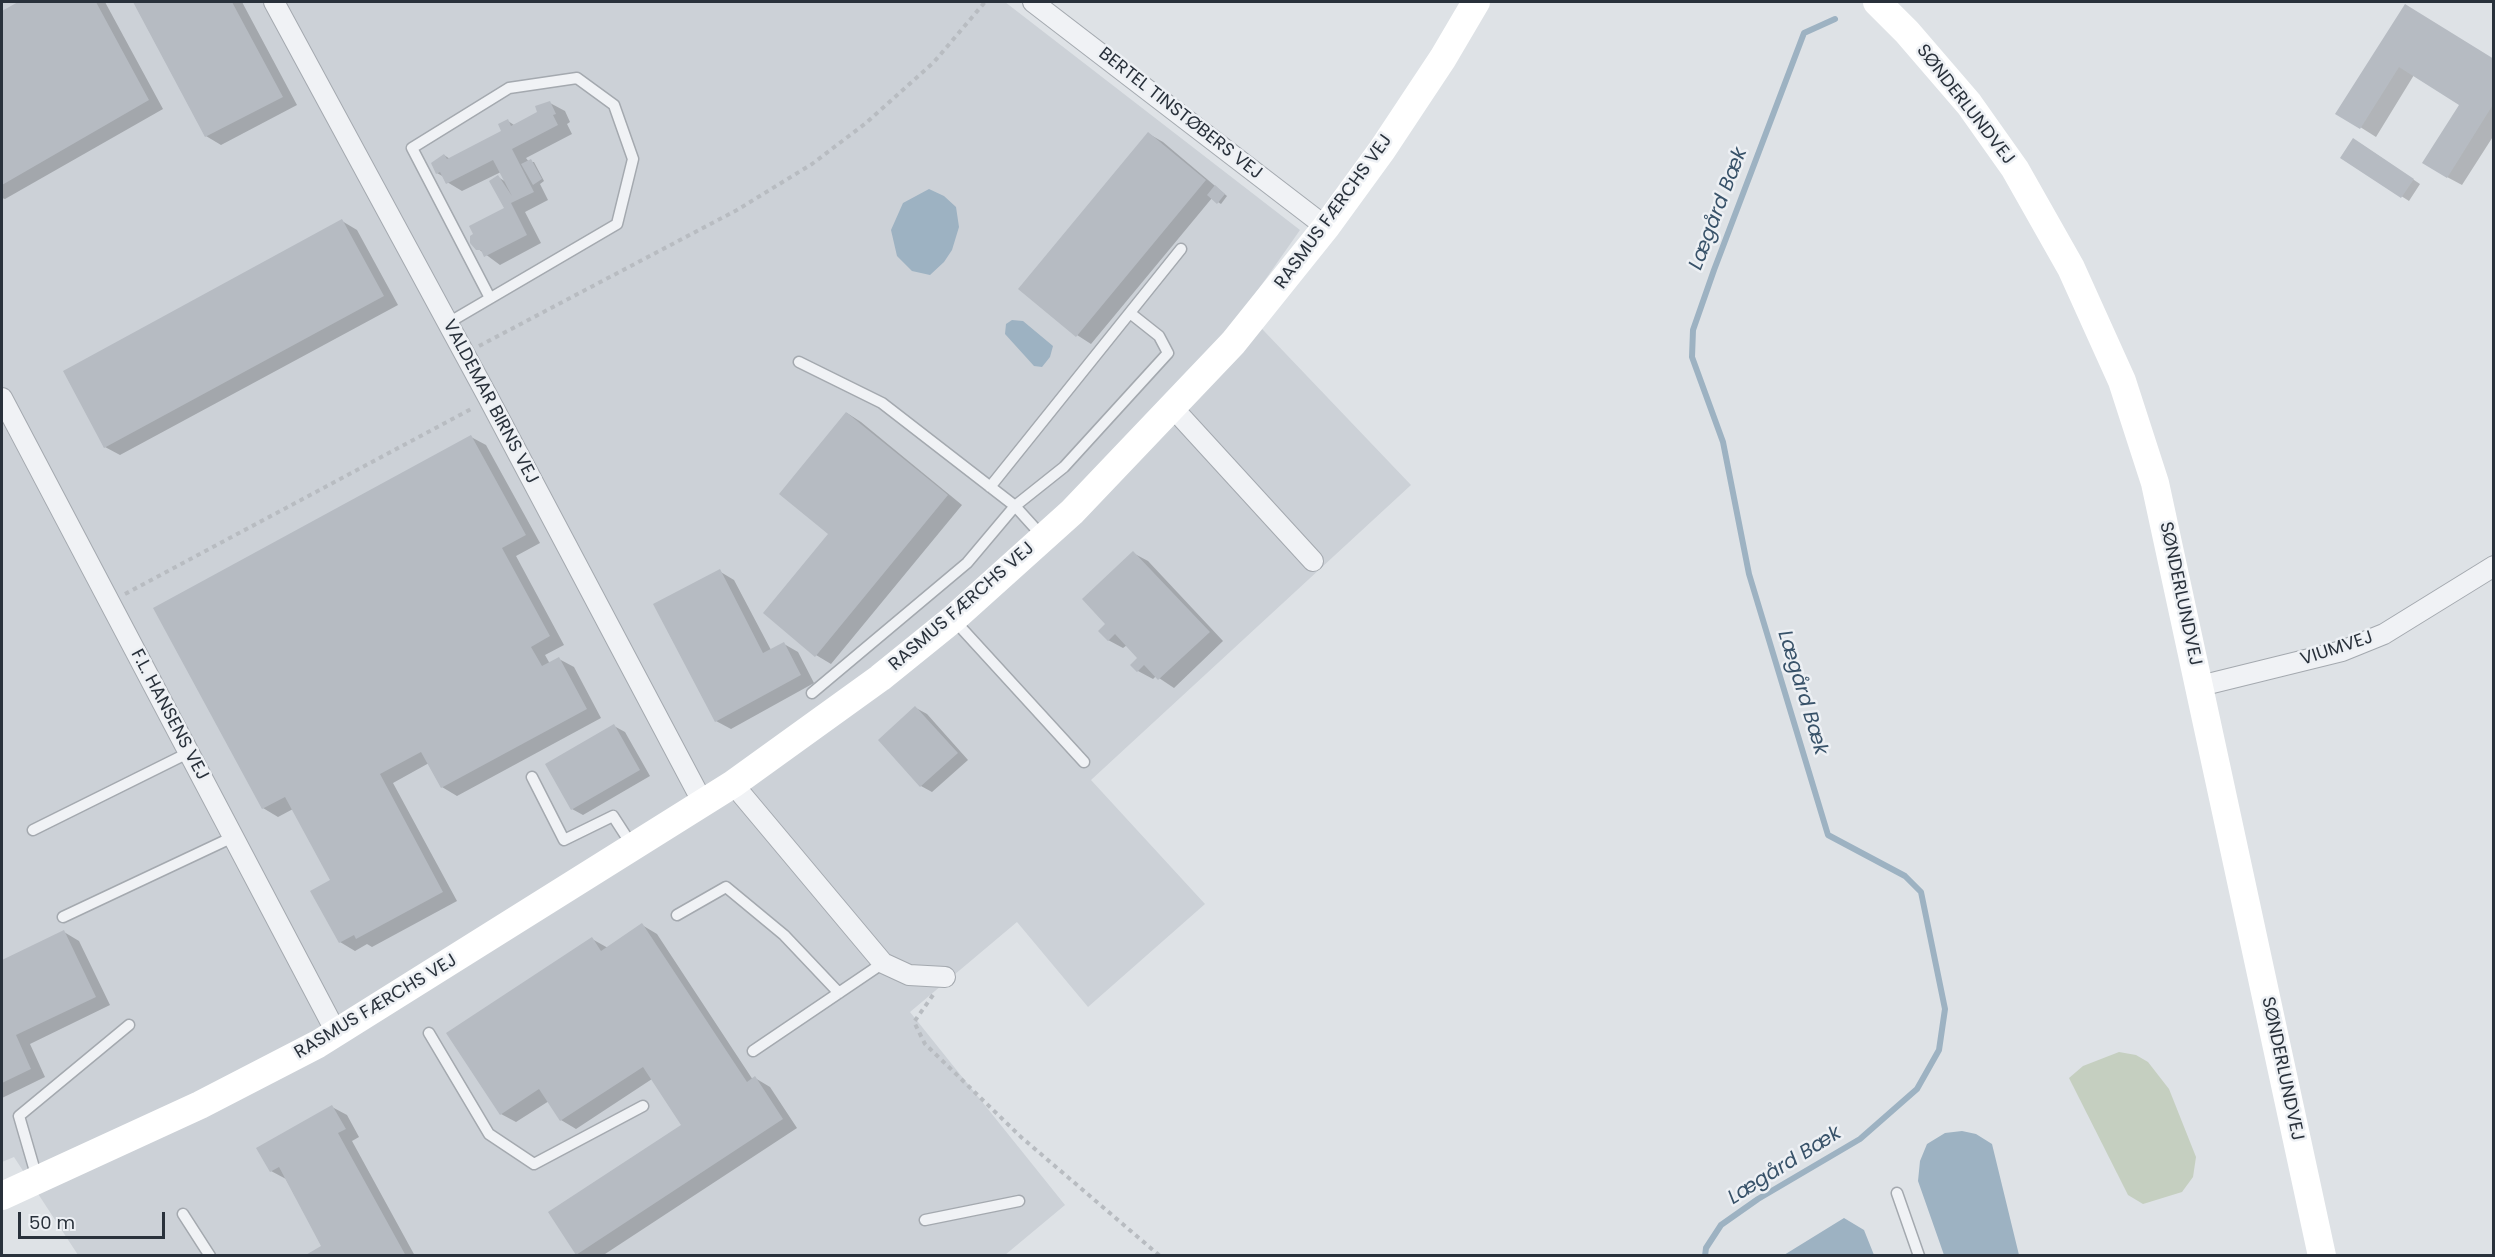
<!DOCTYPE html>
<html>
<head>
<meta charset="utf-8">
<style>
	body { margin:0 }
	#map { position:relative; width:2495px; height:1257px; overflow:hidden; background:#dee2e6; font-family:Poppins,sans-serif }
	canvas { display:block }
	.frame { position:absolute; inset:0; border:3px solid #29313b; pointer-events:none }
	.scale { position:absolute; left:18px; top:1212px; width:147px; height:27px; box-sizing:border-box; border:3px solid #29313b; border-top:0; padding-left:8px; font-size:18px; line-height:21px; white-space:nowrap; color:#29313b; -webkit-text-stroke:4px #edf0f4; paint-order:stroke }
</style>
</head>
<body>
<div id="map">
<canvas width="2495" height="1257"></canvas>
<div class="frame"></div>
<div class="scale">50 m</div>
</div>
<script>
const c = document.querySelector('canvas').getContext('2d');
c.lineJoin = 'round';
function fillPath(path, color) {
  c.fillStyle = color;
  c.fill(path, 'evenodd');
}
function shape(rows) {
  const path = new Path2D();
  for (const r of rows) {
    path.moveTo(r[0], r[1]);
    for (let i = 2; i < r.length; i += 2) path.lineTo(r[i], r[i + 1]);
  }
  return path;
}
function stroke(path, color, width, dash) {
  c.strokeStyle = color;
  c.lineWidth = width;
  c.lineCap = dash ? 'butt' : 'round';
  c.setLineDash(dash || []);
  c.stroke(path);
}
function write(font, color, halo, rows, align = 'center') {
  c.font = font + ' Poppins,sans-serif';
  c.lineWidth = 5;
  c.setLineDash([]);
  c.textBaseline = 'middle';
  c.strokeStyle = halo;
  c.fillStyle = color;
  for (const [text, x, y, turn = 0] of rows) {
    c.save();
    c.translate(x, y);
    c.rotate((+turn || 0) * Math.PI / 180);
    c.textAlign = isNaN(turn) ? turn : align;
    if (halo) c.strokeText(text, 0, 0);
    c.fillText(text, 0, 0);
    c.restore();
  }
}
fillPath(shape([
	[2,2,1005,2,1300,230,1244,310,1411,485,1091,780,1205,904,1088,1007,1017,922,910,1012,1065,1205,1005,1255,78,1255,14,1157,2,1162]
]), '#ccd1d7');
fillPath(shape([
	[2119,1052,2136,1055,2148,1062,2169,1089,2196,1157,2193,1177,2182,1192,2143,1204,2128,1195,2069,1078,2083,1066]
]), '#c5cfc0');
fillPath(shape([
	[929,189,944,196,956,207,959,227,952,250,944,262,930,275,912,271,897,256,891,230,903,203],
	[1012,320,1023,321,1053,346,1050,357,1042,367,1034,366,1005,334,1006,324],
	[1962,1131,1976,1134,1992,1144,2019,1255,1944,1255,1918,1181,1920,1161,1927,1144,1945,1133],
	[1844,1218,1864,1230,1874,1255,1784,1255]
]), '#9db2c2');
fillPath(shape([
	[21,2,105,2,163,109,5,199,2,198,2,12],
	[135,2,242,2,297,105,221,145,206,136],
	[2405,6,2494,60,2494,135,2462,185,2447,177,2461,104,2414,75,2376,137,2338,113],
	[550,103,565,111,570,122,567,124,572,134,526,158,529,162,534,162,544,181,540,184,548,200,525,212,541,243,500,265,477,248,506,209,498,177,506,182,501,172,462,191,447,182,444,177,437,173,444,155,450,159,503,132,508,121,514,125,539,113],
	[1149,134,1163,142,1227,196,1221,204,1212,198,1091,344,1077,335],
	[2361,144,2420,184,2409,201,2342,158],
	[342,221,357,230,398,305,120,455,105,447],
	[847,413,861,422,962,505,831,664,816,655],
	[471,437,486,445,540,543,516,556,564,645,545,655,550,664,559,659,574,667,601,718,457,796,442,787,429,763,393,783,457,901,372,947,367,944,355,951,340,942,332,881,293,809,278,817,263,808],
	[1133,553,1148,561,1223,641,1174,688,1156,676,1153,679,1138,671,1139,658,1127,645,1123,648,1108,640,1107,624],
	[719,571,734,580,771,650,784,644,798,652,814,683,731,729,716,721],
	[916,708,927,714,968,760,932,792,921,786],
	[614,726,625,732,650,776,583,815,572,809],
	[642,925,657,934,753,1080,755,1078,770,1087,797,1128,602,1256,579,1256,577,1254,683,1126,652,1079,576,1129,561,1120,549,1101,516,1122,501,1114,592,939,608,948],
	[64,932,79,941,110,1005,30,1044,45,1077,2,1098,2,962],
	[332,1107,347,1115,359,1137,352,1141,415,1256,307,1256,323,1247,286,1179,271,1171]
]), '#0003');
stroke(shape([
	[1705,1256,1706,1248,1721,1225,1758,1199,1860,1139,1917,1089,1939,1050,1945,1009,1921,892,1905,876,1828,835,1749,574,1723,442,1692,357,1693,330,1714,270,1804,33,1835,19]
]), '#9db2c2', 6);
fillPath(shape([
	[18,2,96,2,149,100,2,185,2,11],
	[133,2,232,2,283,97,205,137],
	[2405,4,2494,59,2494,103,2447,178,2422,163,2459,105,2399,67,2360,129,2335,114],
	[550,101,556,114,553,115,558,125,512,149,534,192,511,203,527,235,484,257,481,250,476,250,470,243,470,236,473,234,469,226,504,208,489,181,498,175,512,196,493,160,446,184,440,172,436,174,431,163,444,154,447,159,501,131,498,124,508,119,511,126,537,112,535,106],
	[1148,132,1206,180,1076,337,1018,289],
	[2353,138,2414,179,2401,198,2340,158],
	[531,159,542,179,533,185,521,164],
	[1215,185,1225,194,1217,204,1207,195],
	[342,219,384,296,104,448,63,371],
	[846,412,948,495,815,657,763,613,828,534,779,494],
	[471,435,526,535,502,548,550,636,531,647,542,666,559,657,587,709,441,788,421,752,380,774,443,892,356,939,354,935,339,943,310,891,330,880,285,797,262,809,153,608],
	[1133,551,1210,632,1158,680,1144,665,1137,672,1130,665,1137,658,1115,634,1108,641,1098,631,1105,624,1082,599],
	[720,569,763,653,784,642,801,675,715,722,653,604],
	[915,706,958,753,920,787,878,740],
	[614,724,640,770,571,810,545,764],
	[642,923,747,1082,755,1076,783,1119,576,1255,548,1212,681,1125,643,1067,560,1121,539,1089,500,1115,446,1033,592,937,601,951],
	[64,930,96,997,16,1035,31,1069,2,1083,2,960],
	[332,1105,346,1129,338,1133,406,1256,304,1256,321,1246,279,1167,270,1172,256,1148]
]), '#b6bbc2');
const lane = shape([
	[448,323,617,224,633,159,614,105,577,78,509,88,412,148,490,298],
	[799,362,882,403,1015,506,1043,537],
	[990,487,1181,249],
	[954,620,1084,762],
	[812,693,967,563,1015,506,1064,467,1168,353,1159,336,1130,313],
	[532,777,564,840,613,816,633,847],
	[33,830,188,753],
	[677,915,726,887,784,935,839,993],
	[63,917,233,837],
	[429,1033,489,1134,534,1164,643,1106],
	[753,1051,883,963],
	[37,1178,19,1116,129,1025],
	[1897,1193,1919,1256],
	[183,1214,210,1256],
	[925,1220,1019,1201]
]);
const street = shape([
	[274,2,489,399,703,803],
	[1033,2,1326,227],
	[2,398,336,1032],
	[1173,408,1313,561],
	[2200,686,2342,651,2384,634,2494,566],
	[733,784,883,963,909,975,945,977]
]);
stroke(lane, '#a4a9af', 13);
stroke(street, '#a4a9af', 22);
stroke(shape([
	[479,346,737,210,812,164,866,123,934,62,985,2],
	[125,594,473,408],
	[933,995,914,1022,925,1044,1021,1137,1160,1256]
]), '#b8bcc1', 4, [4.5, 4.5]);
stroke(lane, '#f0f2f5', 10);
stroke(street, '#f0f2f5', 20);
stroke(shape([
	[1877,2,1907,32,1969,104,2015,169,2071,268,2122,381,2155,483,2322,1256],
	[2,1196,200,1105,318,1044,733,784,880,678,953,619,1072,512,1233,343,1326,227,1382,150,1443,58,1476,2]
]), '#fff', 28);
write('18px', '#29313b', '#edf0f4', [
	["SØNDERLUNDVEJ",1965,105,52],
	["BERTEL TINSTØBERS VEJ",1180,114,38],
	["RASMUS FÆRCHS VEJ",1334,212,-54],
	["VALDEMAR BIRNS VEJ",490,402,62],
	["SØNDERLUNDVEJ",2180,594,78],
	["RASMUS FÆRCHS VEJ",962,607,-41],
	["VIUMVEJ",2337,649,-18],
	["F.L. HANSENS VEJ",169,715,62],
	["RASMUS FÆRCHS VEJ",376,1007,-31],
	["SØNDERLUNDVEJ",2282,1069,78]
]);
write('italic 20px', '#385269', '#edf0f4', [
	["Lægård Bæk",1719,209,-69],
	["Lægård Bæk",1802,693,73],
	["Lægård Bæk",1785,1166,-32]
]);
</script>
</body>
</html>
